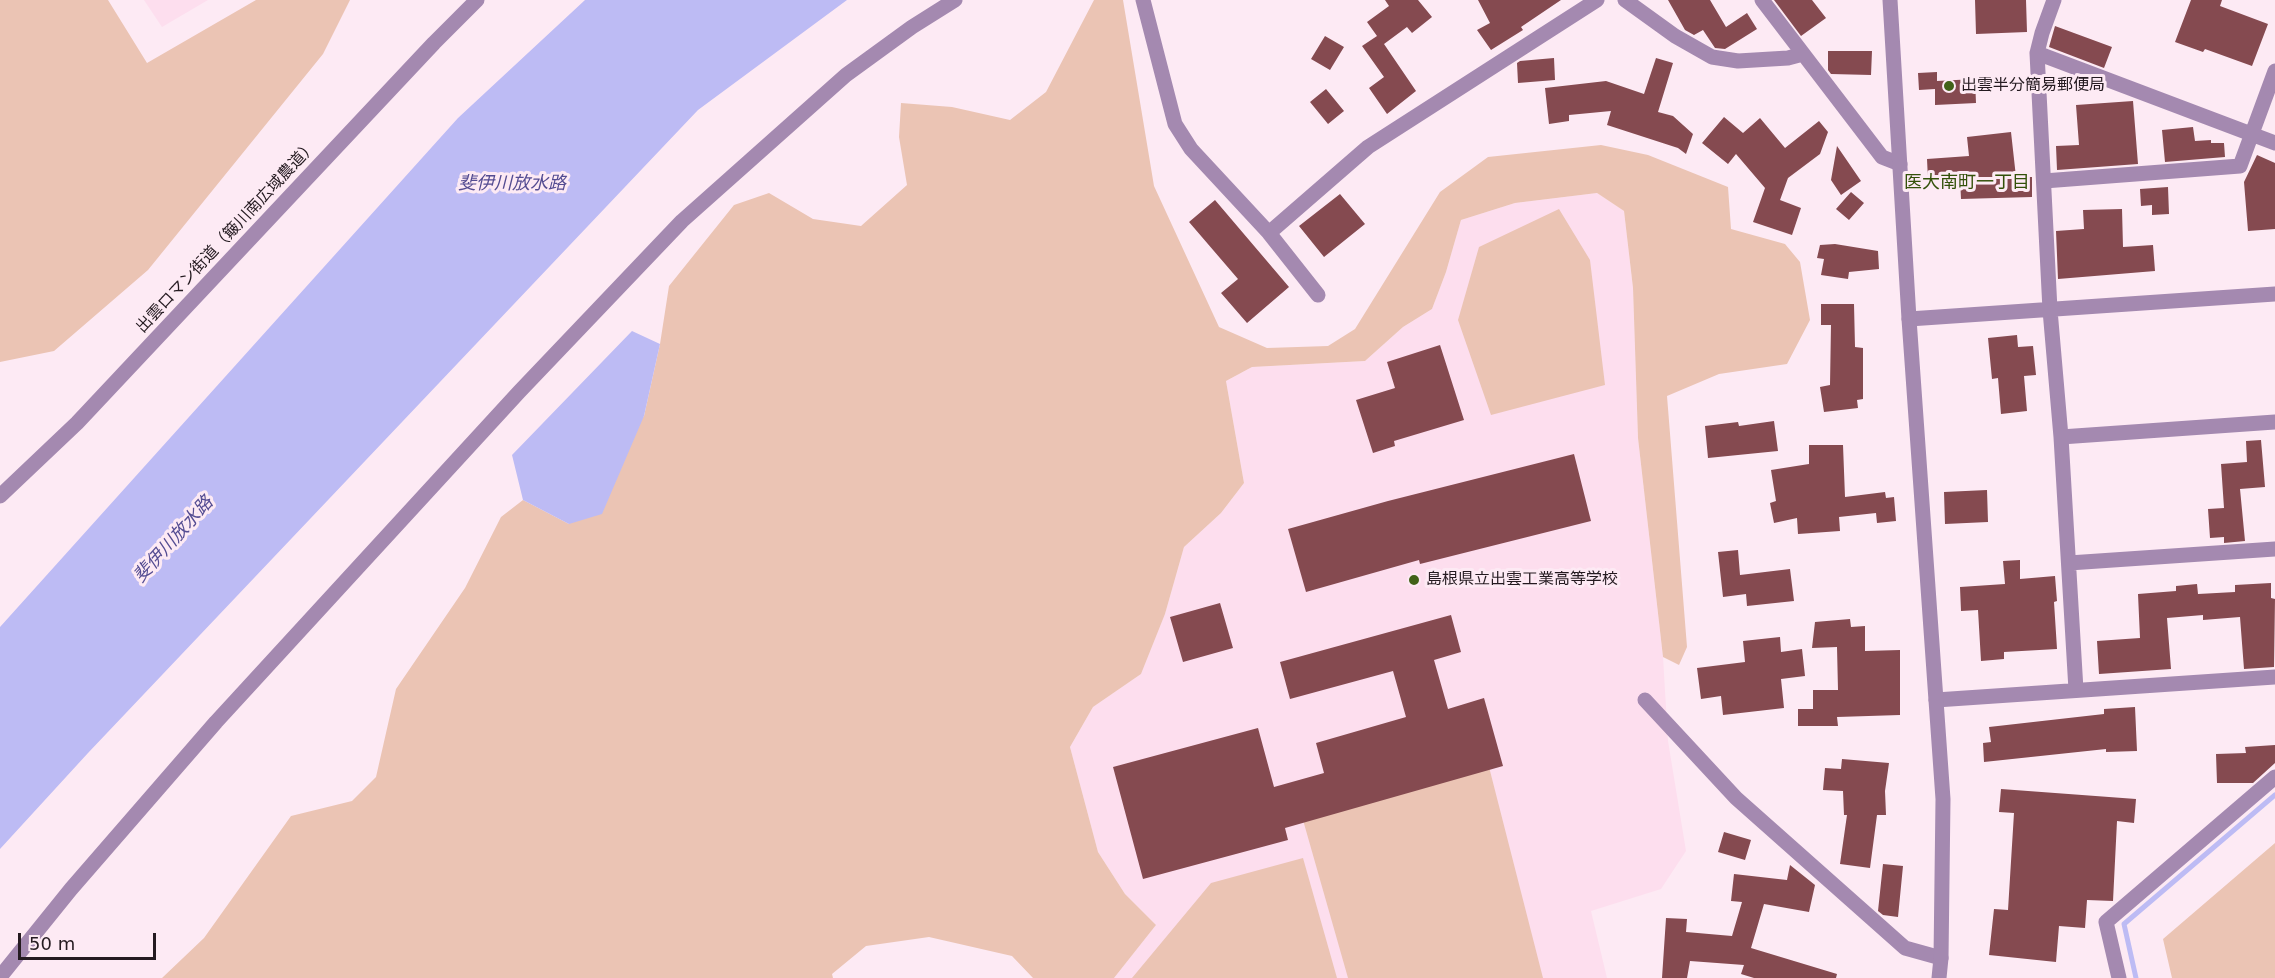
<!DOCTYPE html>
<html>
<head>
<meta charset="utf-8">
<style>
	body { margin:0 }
	#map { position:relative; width:2275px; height:978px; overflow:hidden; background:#fdeaf4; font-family:"DejaVu Sans",sans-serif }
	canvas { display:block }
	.scale { position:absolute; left:18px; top:933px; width:138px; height:27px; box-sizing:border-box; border:3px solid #241a20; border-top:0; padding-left:8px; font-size:18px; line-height:21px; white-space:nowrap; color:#241a20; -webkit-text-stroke:4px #fdeaf4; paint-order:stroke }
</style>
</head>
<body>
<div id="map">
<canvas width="2275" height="978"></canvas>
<div class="scale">50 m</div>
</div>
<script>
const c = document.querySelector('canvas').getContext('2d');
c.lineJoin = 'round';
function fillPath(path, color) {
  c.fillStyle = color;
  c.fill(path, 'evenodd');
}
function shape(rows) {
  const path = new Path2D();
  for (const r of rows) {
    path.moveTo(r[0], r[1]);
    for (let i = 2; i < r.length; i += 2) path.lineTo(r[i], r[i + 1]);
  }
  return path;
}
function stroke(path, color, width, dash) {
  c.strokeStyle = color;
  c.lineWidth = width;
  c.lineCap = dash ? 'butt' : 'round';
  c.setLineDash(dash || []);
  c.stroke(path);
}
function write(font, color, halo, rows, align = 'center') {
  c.font = font + ' "DejaVu Sans","Noto Sans JP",sans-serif';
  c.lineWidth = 6;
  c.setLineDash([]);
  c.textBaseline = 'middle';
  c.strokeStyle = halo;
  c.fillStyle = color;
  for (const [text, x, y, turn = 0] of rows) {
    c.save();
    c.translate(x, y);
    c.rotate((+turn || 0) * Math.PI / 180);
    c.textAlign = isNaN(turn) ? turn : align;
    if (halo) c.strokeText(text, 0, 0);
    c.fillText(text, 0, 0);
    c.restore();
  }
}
fillPath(shape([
	[144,0,208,0,162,27],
	[1597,193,1624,211,1633,288,1638,438,1663,657,1668,741,1686,851,1661,889,1591,911,1607,978,1114,978,1156,925,1125,894,1098,852,1070,747,1093,707,1141,674,1165,614,1184,547,1221,513,1244,483,1226,381,1252,367,1365,361,1403,327,1432,309,1446,272,1461,220,1515,203]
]), '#fddeee');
fillPath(shape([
	[0,0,108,0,147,63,256,0,350,0,323,54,148,270,54,351,0,362],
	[1094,0,1123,0,1154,186,1219,327,1267,348,1328,346,1355,329,1440,192,1488,157,1601,145,1648,155,1728,187,1731,229,1785,244,1800,262,1810,320,1787,364,1719,374,1667,396,1687,647,1679,665,1663,657,1638,438,1633,288,1624,211,1597,193,1515,203,1461,220,1446,272,1432,309,1403,327,1365,361,1252,367,1226,381,1244,483,1221,513,1184,547,1165,614,1141,674,1093,707,1070,747,1098,852,1125,894,1156,925,1114,978,1033,978,1012,956,929,937,866,946,832,974,833,978,162,978,204,938,291,816,352,801,376,777,396,689,465,588,501,517,523,500,569,524,644,416,660,344,669,286,734,205,769,193,813,219,861,226,907,185,899,137,901,103,952,107,1010,120,1046,92],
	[1559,209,1590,260,1605,385,1491,415,1458,320,1479,247],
	[1488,763,1543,978,1348,978,1301,813],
	[2275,843,2275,978,2172,978,2163,939],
	[1303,858,1337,978,1132,978,1211,883]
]), '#ebc4b4');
fillPath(shape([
	[585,0,847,0,698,110,88,753,0,849,0,627,458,118],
	[632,331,660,344,644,416,602,514,569,524,523,500,512,455]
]), '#bdbbf4');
stroke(shape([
	[2136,978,2124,924,2275,795]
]), '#bdbbf4', 5);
fillPath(shape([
	[1385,0,1418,0,1432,17,1412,33,1407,27,1384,44,1416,91,1387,114,1369,88,1384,77,1362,46,1377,36,1367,22,1389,6],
	[1478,0,1561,0,1521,27,1523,30,1491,50,1477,30,1490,23],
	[1668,0,1710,0,1726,27,1747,13,1757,29,1725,49,1715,48,1703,30,1694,35,1685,30],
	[1774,0,1812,0,1826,18,1801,36],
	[1975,0,2026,0,2027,32,1976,34],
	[2191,0,2222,0,2220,6,2268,24,2252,66,2205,49,2203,52,2175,42],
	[2055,26,2112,47,2104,68,2049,47],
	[1325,36,1344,47,1330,70,1311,59],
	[1828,51,1872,51,1871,75,1831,74,1828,70],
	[1554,58,1555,80,1518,83,1517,63,1520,61],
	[1656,58,1673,63,1658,112,1673,116,1693,134,1686,154,1678,148,1607,125,1611,111,1569,115,1569,121,1549,124,1545,88,1606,81,1644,94],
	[1937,72,1937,81,1975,79,1976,103,1935,105,1935,89,1919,90,1918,73],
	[1326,89,1344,111,1328,124,1310,102],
	[2133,101,2138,164,2057,170,2056,146,2079,145,2076,105],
	[1724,117,1743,133,1760,118,1785,148,1819,121,1828,132,1820,154,1788,178,1780,200,1801,208,1792,235,1753,222,1765,188,1736,154,1728,164,1702,143],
	[2193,127,2195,141,2211,140,2211,143,2224,143,2225,157,2165,162,2162,130],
	[2011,132,2016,177,2032,177,2032,197,1961,199,1960,177,1928,180,1927,159,1969,156,1967,137],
	[1837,146,1861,181,1841,195,1831,180],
	[2257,155,2275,163,2275,229,2248,231,2244,182],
	[2168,187,2169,214,2152,215,2152,205,2141,206,2140,189],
	[1851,192,1864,203,1849,220,1836,209],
	[1340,194,1365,224,1324,257,1299,226],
	[1215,200,1289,287,1247,323,1221,293,1238,279,1189,222],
	[2122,209,2123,247,2153,245,2155,271,2058,279,2056,231,2084,229,2083,210],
	[1835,244,1878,251,1879,269,1849,272,1848,279,1821,275,1824,259,1817,258,1820,245],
	[1821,304,1854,304,1855,347,1863,348,1863,399,1857,400,1858,408,1824,412,1820,387,1830,385,1831,325,1821,325],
	[2017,335,2018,347,2033,346,2036,375,2024,376,2027,411,2001,414,1998,378,1992,379,1988,338],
	[1440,345,1464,420,1394,441,1395,446,1373,453,1356,400,1395,388,1387,362],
	[1774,421,1778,451,1708,458,1705,426,1738,422,1739,426],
	[2261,440,2265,487,2240,489,2245,541,2224,543,2224,537,2210,538,2208,509,2224,508,2221,464,2247,462,2246,441],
	[1809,445,1843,445,1845,497,1885,492,1886,498,1894,497,1896,521,1877,523,1876,513,1839,517,1840,531,1798,534,1797,518,1774,523,1770,503,1776,501,1771,470,1809,464],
	[1574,454,1591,521,1420,564,1419,560,1306,592,1288,529,1388,501],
	[1987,490,1988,522,1945,524,1944,492],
	[1738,550,1740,575,1790,569,1794,601,1747,606,1746,594,1723,597,1718,552],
	[2020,560,2020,579,2055,576,2057,601,2054,602,2057,649,2004,652,2004,659,1981,661,1978,610,1961,611,1960,587,2005,584,2003,561],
	[2271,583,2271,598,2275,599,2274,667,2244,669,2240,617,2203,620,2203,615,2167,618,2171,669,2099,674,2097,641,2140,638,2138,594,2176,591,2176,586,2197,584,2198,594,2235,592,2235,585],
	[1220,603,1233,648,1183,662,1170,617],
	[1451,615,1461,652,1434,660,1448,709,1484,698,1503,766,1285,828,1288,840,1143,879,1113,767,1258,728,1274,787,1324,773,1316,743,1406,717,1393,671,1290,699,1280,662],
	[1850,619,1851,627,1865,626,1865,651,1900,650,1900,715,1837,717,1838,726,1798,726,1798,709,1813,709,1813,690,1838,690,1837,647,1812,648,1815,622],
	[1780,637,1781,652,1802,649,1805,676,1781,679,1784,708,1723,715,1721,696,1701,699,1697,668,1745,662,1743,641],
	[2135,707,2137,751,2106,752,2106,749,1984,762,1983,743,1991,742,1989,727,2104,714,2104,709],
	[2275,745,2275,763,2253,783,2217,783,2216,754,2246,753,2245,747],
	[1842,759,1889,763,1885,791,1886,815,1877,815,1870,868,1840,864,1847,815,1844,815,1843,791,1823,790,1825,768,1841,769],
	[2001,789,2136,799,2134,823,2117,821,2113,901,2087,900,2085,928,2059,926,2056,962,1989,955,1994,909,2008,910,2014,813,1999,812],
	[1724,832,1751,840,1745,860,1718,852],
	[1883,864,1903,866,1898,917,1883,915,1878,911],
	[1790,865,1815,885,1809,912,1764,904,1751,948,1837,974,1836,978,1754,978,1741,974,1744,965,1690,961,1687,978,1662,978,1666,918,1687,919,1686,932,1732,936,1742,902,1731,901,1734,874,1787,880]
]), '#854a50');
stroke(shape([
	[1143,0,1175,124,1191,149,1269,233,1318,295],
	[1625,0,1675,36,1712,57,1738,61,1788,58,1803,54],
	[1762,0,1882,157,1900,164],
	[2054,0,2042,33,2037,53,2050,310,2061,437,2076,690],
	[2037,53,2275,143],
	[2044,181,2240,166,2275,71],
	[1269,233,1368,147,1597,0],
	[1909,319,2275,294],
	[2061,437,2275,422],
	[2069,563,2275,549],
	[1645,700,1736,798,1905,948,1941,958],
	[1936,700,2275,677],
	[0,977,71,889,216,722,519,392,682,221,846,75,912,27,955,0],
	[2119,978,2106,922,2275,777]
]), '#a489b0', 15);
stroke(shape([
	[1890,0,1909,319,1943,799,1941,958,1939,978],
	[0,496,77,423,434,43,477,0]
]), '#a489b0', 15);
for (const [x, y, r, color] of [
	[1949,86,6,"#416218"],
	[1414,580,6,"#416218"]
]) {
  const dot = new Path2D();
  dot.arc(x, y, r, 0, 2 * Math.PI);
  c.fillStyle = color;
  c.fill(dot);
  stroke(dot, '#fdeaf4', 2);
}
write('16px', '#241a20', '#fdeaf4', [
	["出雲半分簡易郵便局",1961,86],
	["島根県立出雲工業高等学校",1426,580]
], 'left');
write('16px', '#241a20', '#fdeaf4', [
	["出雲ロマン街道（簸川南広域農道）",227,237,-47]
]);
write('18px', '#33510a', '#fdeaf4', [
	["医大南町一丁目",1967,183]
]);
write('italic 18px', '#544c92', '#fdeaf4', [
	["斐伊川放水路",512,184],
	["斐伊川放水路",174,540,-48]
]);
</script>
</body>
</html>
